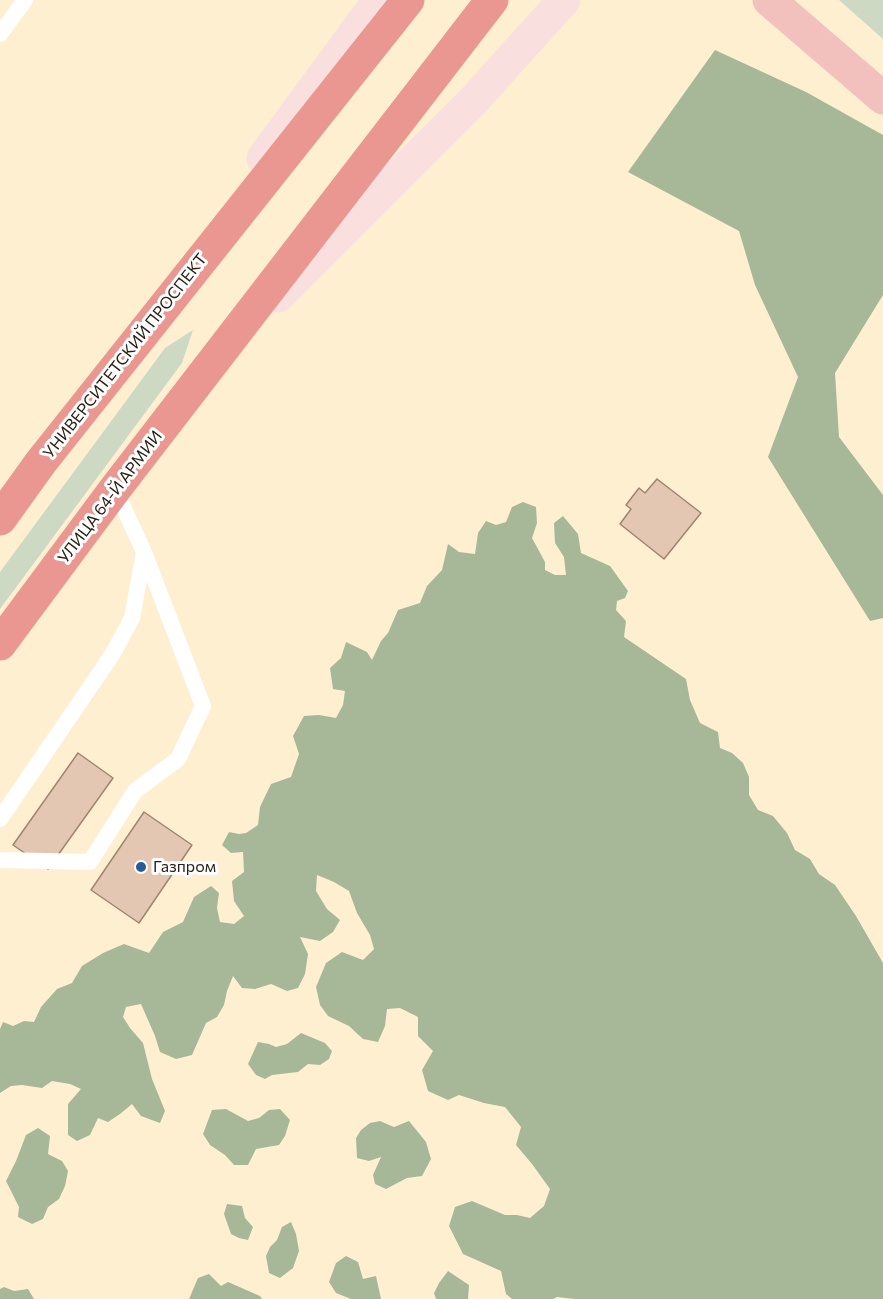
<!DOCTYPE html>
<html>
<head>
<meta charset="utf-8">
<style>
	body { margin:0 }
	canvas { display:block; background:#feefd0 }
</style>
</head>
<body>
<canvas width="883" height="1299"></canvas>
<script>
const c = document.querySelector('canvas').getContext('2d');
c.lineJoin = 'round';
function fillPath(path, color) {
  c.fillStyle = color;
  c.fill(path, 'evenodd');
}
function shape(rows) {
  const path = new Path2D();
  for (const r of rows) {
    path.moveTo(r[0], r[1]);
    for (let i = 2; i < r.length; i += 2) path.lineTo(r[i], r[i + 1]);
  }
  return path;
}
function stroke(path, color, width, dash) {
  c.strokeStyle = color;
  c.lineWidth = width;
  c.lineCap = dash ? 'butt' : 'round';
  c.setLineDash(dash || []);
  c.stroke(path);
}
function write(font, color, halo, rows, align = 'center') {
  c.font = font + ' Commissioner,sans-serif';
  c.lineWidth = 6;
  c.setLineDash([]);
  c.textBaseline = 'middle';
  c.strokeStyle = halo;
  c.fillStyle = color;
  for (const [text, x, y, turn = 0] of rows) {
    c.save();
    c.translate(x, y);
    c.rotate((+turn || 0) * Math.PI / 180);
    c.textAlign = isNaN(turn) ? turn : align;
    if (halo) c.strokeText(text, 0, 0);
    c.fillText(text, 0, 0);
    c.restore();
  }
}
fillPath(shape([
	[839,0,883,0,883,39],
	[193,330,182,363,0,609,0,572,165,348]
]), '#cdd9c3');
fillPath(shape([
	[715,50,806,92,883,135,883,295,835,373,839,437,883,495,883,618,870,621,768,457,798,377,755,285,739,231,628,172],
	[523,502,536,507,537,523,532,538,545,562,545,570,555,575,566,575,564,557,555,543,554,523,563,516,578,534,581,553,610,566,628,591,625,598,617,601,616,610,626,621,624,637,686,679,690,700,700,723,718,732,720,748,732,753,743,763,749,777,749,795,758,810,773,816,787,833,795,850,810,859,819,874,835,885,856,916,883,963,883,1299,575,1299,557,1297,553,1299,512,1299,506,1294,501,1271,463,1254,449,1226,455,1207,472,1201,505,1215,517,1215,530,1218,544,1206,550,1189,532,1164,516,1145,521,1127,505,1107,484,1103,459,1095,448,1100,428,1091,422,1070,433,1051,418,1036,418,1017,400,1008,387,1009,385,1026,378,1042,363,1039,349,1026,328,1016,320,1005,316,987,326,963,342,952,363,960,374,949,370,935,357,913,349,891,334,882,317,875,316,891,327,909,340,920,333,932,320,941,300,937,308,954,305,974,298,988,287,991,271,984,255,989,242,988,233,976,227,991,224,1005,217,1017,206,1023,192,1055,176,1059,160,1052,155,1036,141,1004,126,1007,123,1017,130,1028,143,1043,152,1079,165,1111,160,1123,141,1116,132,1104,120,1114,108,1122,98,1118,90,1135,77,1141,68,1135,68,1104,81,1089,70,1084,52,1081,42,1088,22,1085,11,1086,0,1093,0,1029,3,1022,13,1026,24,1021,34,1022,41,1007,57,989,72,983,82,966,103,953,124,944,149,953,163,932,183,922,194,897,211,886,219,893,217,908,220,922,234,924,244,916,234,901,232,881,244,872,243,852,231,853,222,845,229,832,239,834,246,833,258,825,260,807,271,784,291,777,299,754,293,736,304,716,319,715,336,718,343,705,345,691,333,689,330,668,341,658,346,642,367,652,372,660,381,641,388,633,398,610,420,603,427,586,442,570,448,544,459,552,475,554,478,533,486,521,496,525,506,522,512,507],
	[301,1033,325,1043,332,1051,329,1059,320,1065,308,1064,298,1072,272,1075,265,1079,256,1075,248,1064,258,1042,269,1044,276,1047,287,1044],
	[226,1109,248,1121,259,1118,269,1110,280,1109,290,1120,285,1136,279,1145,256,1149,248,1165,234,1165,225,1155,210,1145,203,1134,212,1110],
	[380,1121,394,1127,409,1121,426,1142,431,1159,422,1176,407,1178,386,1189,375,1184,373,1175,381,1157,369,1161,357,1158,356,1138,361,1130,370,1123],
	[38,1128,50,1136,48,1154,62,1161,68,1171,65,1186,59,1199,48,1207,43,1219,32,1224,18,1217,19,1207,6,1181,16,1161,26,1135],
	[227,1204,242,1206,245,1218,253,1227,248,1240,239,1238,231,1234,224,1214],
	[291,1222,296,1234,299,1251,293,1268,280,1278,269,1273,266,1256,270,1247,277,1240,282,1227],
	[346,1256,358,1262,363,1279,376,1276,381,1299,351,1299,336,1293,329,1282,336,1263],
	[448,1271,469,1285,468,1299,436,1299,434,1293,439,1283],
	[209,1274,221,1286,228,1282,260,1296,262,1299,189,1299,198,1278],
	[4,1287,14,1291,28,1289,34,1299,0,1299,0,1289]
]), '#a7b898');
const building = shape([
	[657,479,701,513,664,559,620,524,631,509,626,505,639,488,645,493,657,479],
	[78,753,113,778,48,869,13,845,78,753],
	[144,812,192,845,139,923,91,890,144,812]
]);
fillPath(building, '#e4c7b2');
stroke(building, '#a08472', 1.5);
stroke(shape([
	[0,34,25,0],
	[0,819,112,655,132,618,144,552],
	[0,860,90,862,135,791,178,759,203,706,144,552,115,489]
]), '#fff', 16);
stroke(shape([
	[263,158,379,0],
	[278,296,474,100,564,0]
]), '#f9e0de', 33);
stroke(shape([
	[769,0,883,98]
]), '#f3c1bd', 33);
stroke(shape([
	[0,519,41,462,408,0],
	[0,644,115,489,492,0]
]), '#eb9791', 33);
for (const [x, y, r, color] of [
	[141,867,6,"#275c95"]
]) {
  const dot = new Path2D();
  dot.arc(x, y, r, 0, 2 * Math.PI);
  c.fillStyle = color;
  c.fill(dot);
  stroke(dot, '#fdfdfd', 2);
}
write('16px', '#272217', '#fdfdfd', [
	["УНИВЕРСИТЕТСКИЙ ПРОСПЕКТ",125,356,-52],
	["УЛИЦА 64-Й АРМИИ",110,497,-53]
]);
write('16px', '#272217', '#fdfdfd', [
	["Газпром",153,867]
], 'left');
</script>
</body>
</html>
